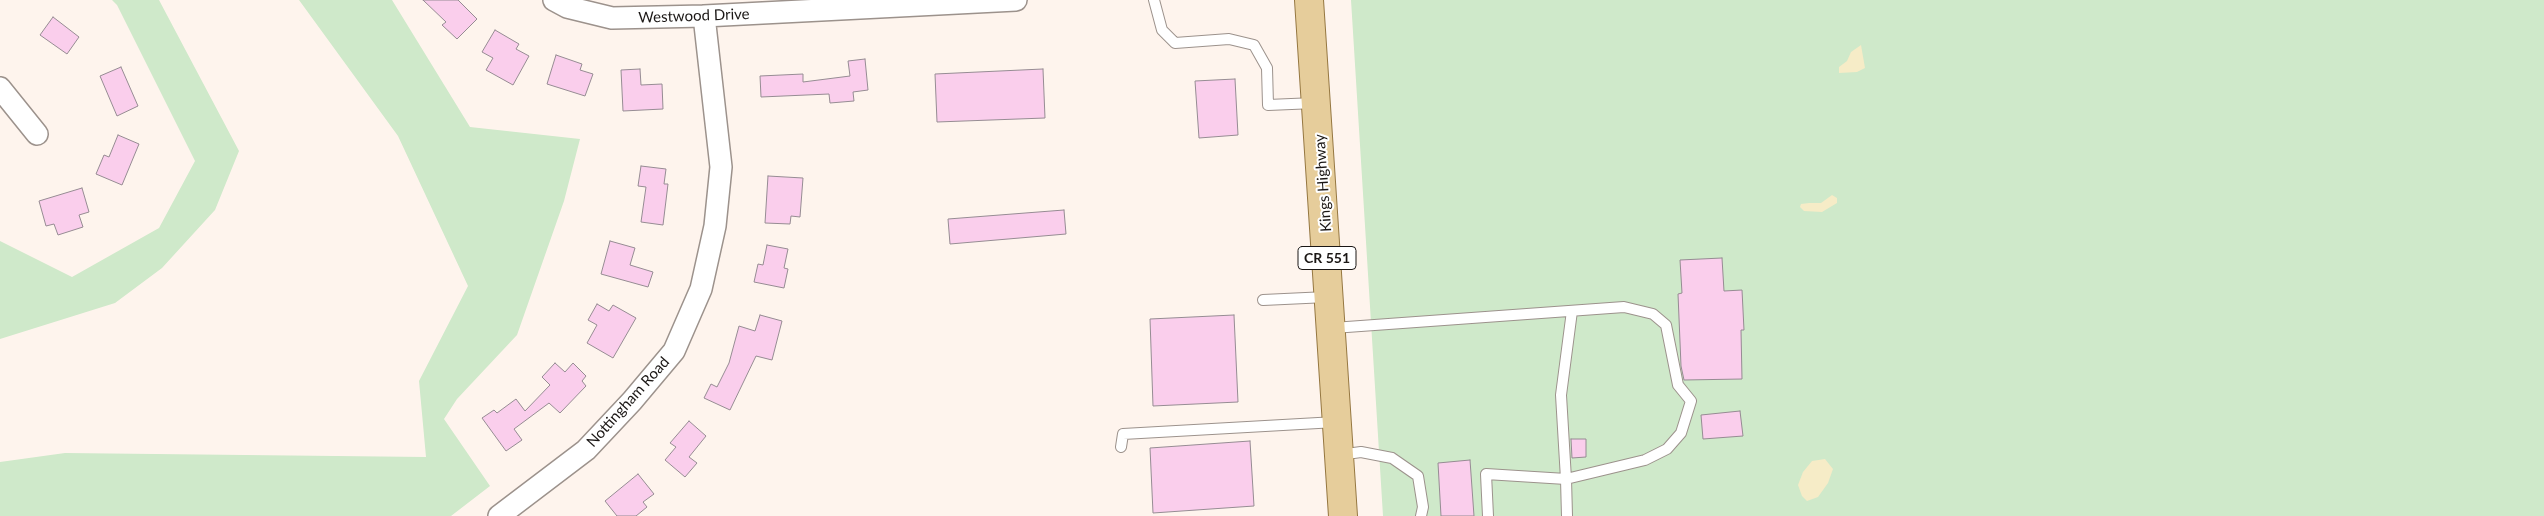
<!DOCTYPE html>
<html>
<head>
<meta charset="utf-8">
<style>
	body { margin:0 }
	canvas { display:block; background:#fef4ed }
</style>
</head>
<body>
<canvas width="2544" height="516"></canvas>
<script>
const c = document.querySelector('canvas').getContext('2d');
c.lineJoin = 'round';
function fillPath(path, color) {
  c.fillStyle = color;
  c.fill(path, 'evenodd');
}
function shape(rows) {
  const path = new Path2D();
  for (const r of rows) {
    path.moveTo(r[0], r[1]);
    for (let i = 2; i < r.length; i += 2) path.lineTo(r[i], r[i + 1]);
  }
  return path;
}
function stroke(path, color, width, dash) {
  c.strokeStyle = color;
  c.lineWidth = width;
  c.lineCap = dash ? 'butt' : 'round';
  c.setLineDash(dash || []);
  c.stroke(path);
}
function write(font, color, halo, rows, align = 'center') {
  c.font = font + ' Lato,sans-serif';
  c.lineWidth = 4;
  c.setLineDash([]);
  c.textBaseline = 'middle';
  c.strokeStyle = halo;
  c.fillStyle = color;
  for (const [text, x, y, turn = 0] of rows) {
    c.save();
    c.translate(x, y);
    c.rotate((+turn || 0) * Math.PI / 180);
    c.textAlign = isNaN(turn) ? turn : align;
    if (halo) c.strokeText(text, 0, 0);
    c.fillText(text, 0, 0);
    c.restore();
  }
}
fillPath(shape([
	[112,0,159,0,239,151,215,210,162,268,115,303,0,339,0,241,72,277,159,228,195,161,117,5],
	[299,0,392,0,470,127,580,139,564,201,517,335,457,399,444,419,490,486,451,516,0,516,0,462,65,453,426,457,419,381,468,286,398,136],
	[1351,0,2544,0,2544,516,1383,516]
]), '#cfe9ca');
fillPath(shape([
	[1861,45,1865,68,1857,72,1839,73,1839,67,1847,61,1851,52],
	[1832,195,1837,198,1837,203,1822,212,1804,211,1800,207,1801,204,1809,203,1821,203],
	[1825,459,1833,469,1828,483,1818,497,1807,501,1802,496,1798,485,1803,472,1812,461]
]), '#f6ecc7');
const building = shape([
	[423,0,458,0,477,19,457,39,442,25,446,22,423,0],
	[53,17,79,37,67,54,40,35,53,17],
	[495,30,519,44,516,49,529,56,513,85,486,70,493,58,482,52,495,30],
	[556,55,582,64,580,70,593,74,585,96,547,84,556,55],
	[865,59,868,90,853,92,854,101,830,103,829,94,761,97,760,76,803,74,803,82,850,76,848,61,865,59],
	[121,67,138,106,117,116,100,76,121,67],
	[640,69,641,85,662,84,663,109,623,111,621,70,640,69],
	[1043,69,1045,118,937,122,935,74,1043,69],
	[1235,79,1238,135,1199,138,1195,81,1235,79],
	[118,135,139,144,122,185,96,174,104,155,109,157,118,135],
	[641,166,666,169,664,184,668,184,663,225,641,222,646,187,638,186,641,166],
	[768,176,803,178,800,217,791,216,790,224,765,223,768,176],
	[82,188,89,212,79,215,83,227,58,235,54,224,46,226,39,201,82,188],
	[1064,210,1066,234,950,244,948,219,1064,210],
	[610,241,635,248,630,265,653,272,648,287,601,274,610,241],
	[767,245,788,249,784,268,788,269,784,288,754,282,758,264,763,265,767,245],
	[1722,258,1724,291,1742,290,1744,330,1741,330,1742,379,1684,380,1681,366,1678,294,1682,293,1680,260,1722,258],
	[597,304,609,311,613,305,636,318,613,358,587,343,597,325,588,320,597,304],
	[760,315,782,321,772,360,756,356,730,410,704,398,711,384,717,387,729,363,739,326,755,331,760,315],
	[1234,315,1238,402,1153,406,1150,319,1234,315],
	[555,363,565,372,573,363,586,376,582,381,586,386,560,413,549,403,514,429,522,440,506,451,482,418,494,410,497,413,516,399,525,411,550,385,542,377,555,363],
	[1740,411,1743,436,1703,439,1701,415,1740,411],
	[689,421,706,436,689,457,697,463,685,477,665,460,676,447,670,443,689,421],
	[1571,439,1586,439,1586,457,1572,458,1571,439],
	[1250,441,1254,506,1153,513,1150,448,1250,441],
	[1470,460,1474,516,1441,516,1438,463,1470,460],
	[638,474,654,494,643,502,647,507,636,516,617,516,605,501,638,474]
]);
fillPath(building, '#faceec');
stroke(building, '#968c93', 1);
const lane = shape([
	[1154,0,1162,30,1175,43,1229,39,1254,45,1267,68,1268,105,1315,103],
	[1263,300,1327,297],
	[1333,328,1624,307,1653,314,1666,325,1678,385,1691,401,1681,433,1667,449,1645,460,1566,479,1567,516],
	[1121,447,1123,434,1336,422],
	[1339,455,1361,452,1392,458,1418,476,1423,507,1421,516],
	[1488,516,1486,474,1566,479,1561,395,1572,311]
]);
const street = shape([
	[554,0,567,7,612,18,704,16,1016,0],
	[0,88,37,134],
	[499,516,586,450,632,401,674,351,701,289,715,226,721,167,704,16]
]);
const primary = shape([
	[1309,0,1343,516]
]);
stroke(lane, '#9c928c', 12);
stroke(street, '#9c928c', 24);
stroke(primary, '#957741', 30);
stroke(lane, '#fff', 10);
stroke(street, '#fff', 21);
stroke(primary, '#e6cd9b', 28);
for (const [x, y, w] of [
	[1327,258,58]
]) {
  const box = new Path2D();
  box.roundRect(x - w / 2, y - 11.5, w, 23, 4);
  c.fillStyle = '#fff';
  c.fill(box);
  stroke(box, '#1b1715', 1);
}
write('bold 14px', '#1b1715', null, [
	["CR 551",1327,258]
]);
write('15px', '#1b1715', '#fff', [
	["Westwood Drive",694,16,-2],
	["Kings Highway",1323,183,-94],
	["Nottingham Road",628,402,-48]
]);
</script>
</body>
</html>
